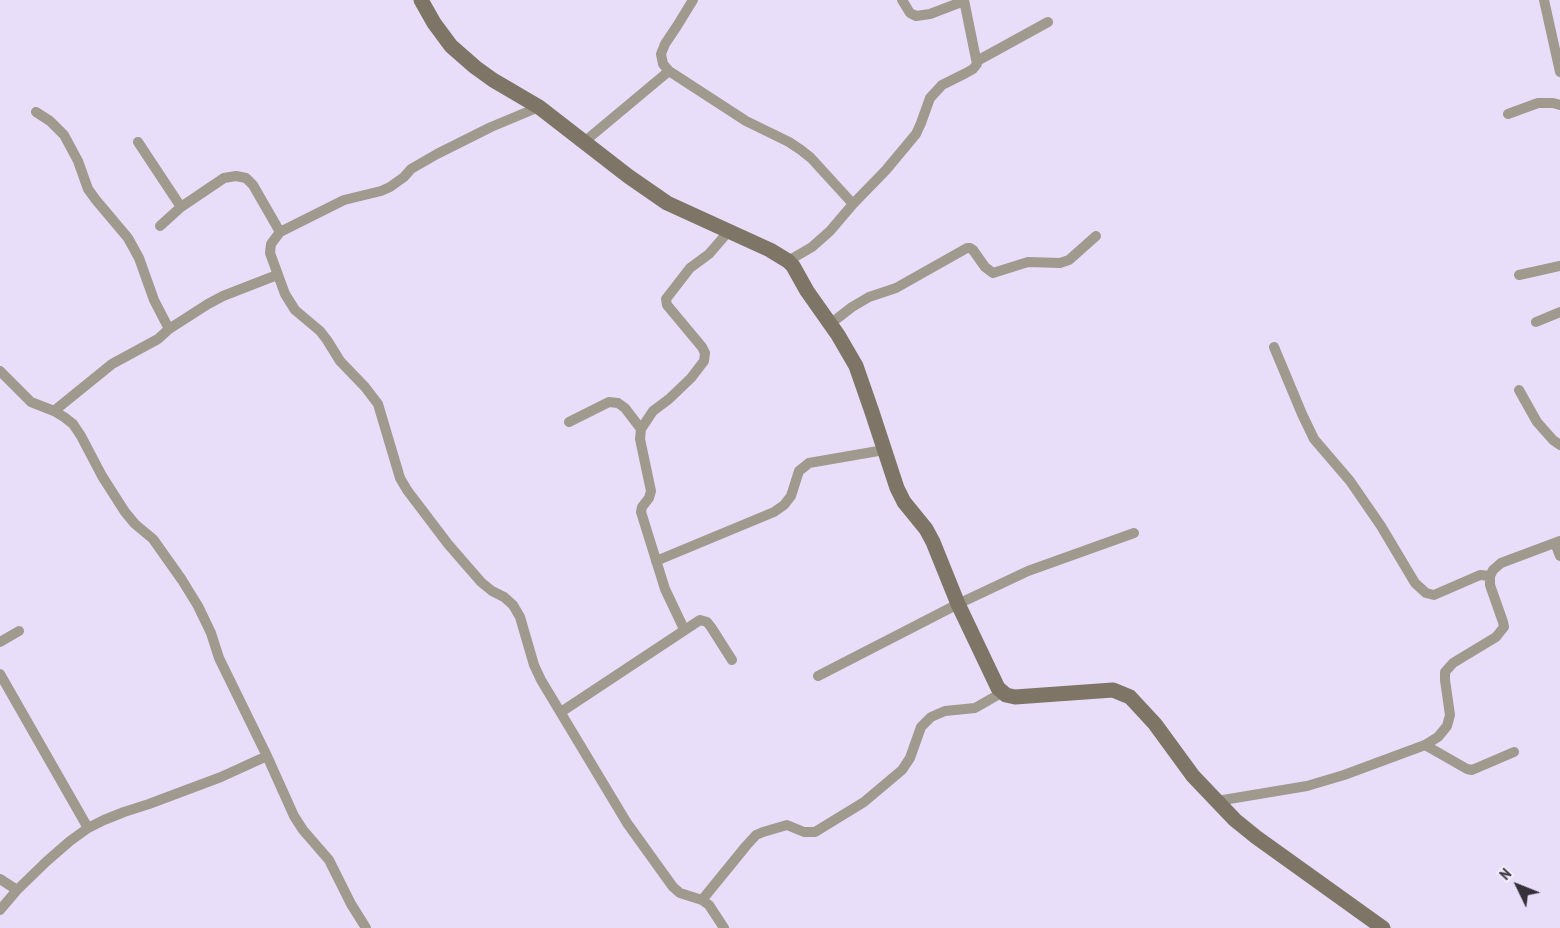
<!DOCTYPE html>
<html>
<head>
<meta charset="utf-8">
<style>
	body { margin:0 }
	#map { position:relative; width:1560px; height:928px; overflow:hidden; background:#e8def9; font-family:"PT Sans Narrow",sans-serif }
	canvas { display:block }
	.north { position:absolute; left:1488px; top:856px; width:60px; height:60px; -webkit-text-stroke:4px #f3edfe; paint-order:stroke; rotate:313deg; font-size:16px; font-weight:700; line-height:24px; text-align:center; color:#34313b }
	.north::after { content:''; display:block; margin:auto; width:21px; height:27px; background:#34313b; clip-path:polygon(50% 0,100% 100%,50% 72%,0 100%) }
</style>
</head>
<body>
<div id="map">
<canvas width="1560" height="928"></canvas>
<div class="north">N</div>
</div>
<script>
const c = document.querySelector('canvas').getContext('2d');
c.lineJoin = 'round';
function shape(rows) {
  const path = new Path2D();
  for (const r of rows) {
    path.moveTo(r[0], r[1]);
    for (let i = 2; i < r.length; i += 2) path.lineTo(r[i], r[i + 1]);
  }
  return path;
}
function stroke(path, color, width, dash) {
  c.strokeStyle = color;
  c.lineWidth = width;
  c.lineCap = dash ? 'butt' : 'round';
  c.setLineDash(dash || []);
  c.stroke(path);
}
stroke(shape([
	[693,0,677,26,665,44,661,54,663,64,669,71,746,121,789,142,801,150,811,158,853,204],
	[902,0,910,13,916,16,930,14,964,1],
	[1544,0,1560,72],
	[977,61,1048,22],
	[539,107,491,127,437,154,411,169,404,177,390,187,381,191,344,200,280,232,271,244,270,253,285,294,295,310,320,331,327,340,340,361,365,387,378,404,400,478,407,490,448,544,481,582,492,591,504,597,513,605,520,617,534,665,541,680,627,823,673,887,680,893,702,900,709,905,724,928],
	[36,112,50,121,64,135,78,161,88,189,96,200,128,238,139,258,154,300,169,329],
	[1508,114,1538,103,1553,103,1560,105],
	[138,142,181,207],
	[584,142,669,71],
	[160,226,181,207,224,178,236,176,246,178,253,185,280,232],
	[788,261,812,247,830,231,853,204,886,170,916,134,921,123,930,98,942,85,966,73,973,69,977,64,964,0],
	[1519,275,1560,266],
	[1536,322,1560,312],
	[830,324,852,307,869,297,896,288,967,248,970,248,973,250,985,267,993,273,1028,262,1060,263,1069,260,1096,236],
	[1274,347,1302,414,1314,439,1350,481,1381,526,1415,583,1426,593,1434,595,1480,575,1490,576],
	[0,371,31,402,54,411,64,417,73,424,81,436,102,476,125,512,135,524,153,539,182,580,198,606,211,633,219,658,267,756,294,816,303,830,329,860,351,904,366,928],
	[1519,390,1537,422,1553,440,1560,445],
	[54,411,112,364,158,339,169,329,208,304,223,296,277,275],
	[569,422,609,402,618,403,625,408,641,429],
	[1555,543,1560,556],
	[656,561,774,512,784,505,791,496,799,471,809,463,884,450],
	[684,629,665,589,641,512,642,507,649,498,651,491,640,439,641,429,653,411,669,399,691,378,704,361,705,353,702,347,667,305,666,299,690,268,709,254,728,232],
	[0,642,19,631],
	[0,674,88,828],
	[818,676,958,604,1028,571,1134,533],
	[561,712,700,620,707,622,711,627,732,660],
	[1425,745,1467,769,1472,770,1514,752],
	[1217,801,1307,786,1344,775,1425,745,1438,737,1447,726,1450,715,1445,680,1445,672,1453,663,1496,637,1504,627,1503,622,1490,585,1490,576,1493,570,1501,563,1560,541],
	[0,879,17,890],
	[702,900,746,846,756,835,763,832,787,825,804,832,815,832,864,802,902,770,910,758,921,727,931,717,945,711,975,708,1003,692],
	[0,910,17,890,47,861,70,841,88,828,104,820,124,812,149,804,221,777,267,756]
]), '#9f998e', 10);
stroke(shape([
	[421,0,434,23,451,46,475,67,493,80,539,107,628,176,667,203,770,250,788,261,793,266,807,291,838,335,856,366,872,412,897,488,904,502,926,529,933,542,958,604,998,688,1006,695,1015,697,1113,690,1130,697,1155,724,1193,776,1235,820,1256,837,1383,928]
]), '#7e7566', 15);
</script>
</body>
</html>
